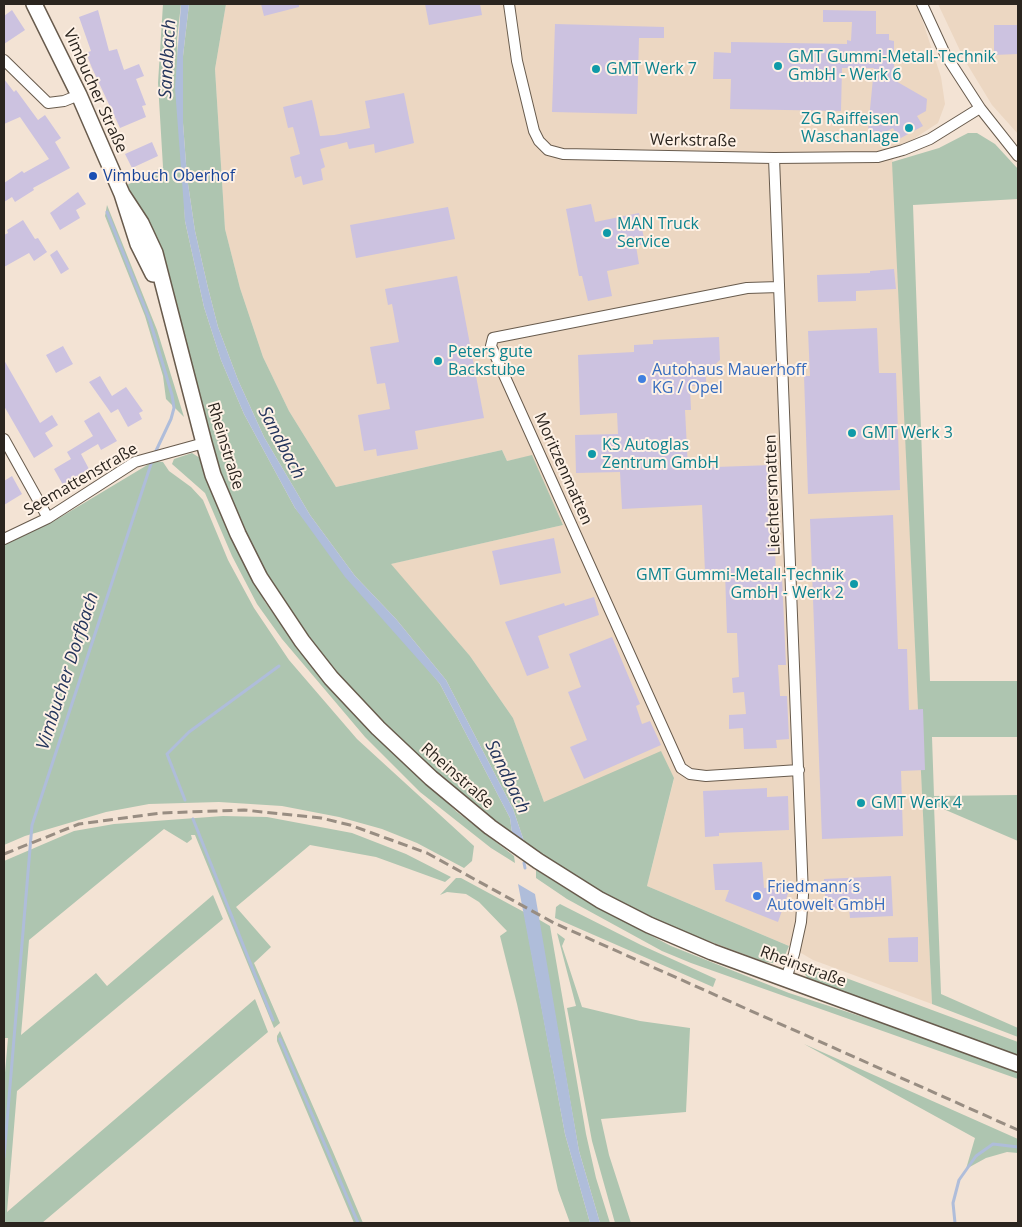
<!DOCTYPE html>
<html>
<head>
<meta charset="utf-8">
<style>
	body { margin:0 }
	#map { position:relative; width:1022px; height:1227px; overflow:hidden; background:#f3e3d4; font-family:"Open Sans",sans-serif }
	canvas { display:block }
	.frame { position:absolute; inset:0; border:5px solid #2b251f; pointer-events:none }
</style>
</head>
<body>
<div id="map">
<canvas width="1022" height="1227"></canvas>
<div class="frame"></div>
</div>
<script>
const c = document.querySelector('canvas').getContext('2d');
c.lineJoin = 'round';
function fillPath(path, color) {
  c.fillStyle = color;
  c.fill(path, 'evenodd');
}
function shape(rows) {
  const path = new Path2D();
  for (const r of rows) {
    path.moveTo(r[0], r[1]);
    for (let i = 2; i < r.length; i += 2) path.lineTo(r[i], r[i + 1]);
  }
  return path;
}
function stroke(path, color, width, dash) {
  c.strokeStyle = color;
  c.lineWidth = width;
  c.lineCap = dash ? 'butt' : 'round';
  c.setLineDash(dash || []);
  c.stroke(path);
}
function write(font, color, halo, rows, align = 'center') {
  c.font = font + ' "Open Sans",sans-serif';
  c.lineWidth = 4;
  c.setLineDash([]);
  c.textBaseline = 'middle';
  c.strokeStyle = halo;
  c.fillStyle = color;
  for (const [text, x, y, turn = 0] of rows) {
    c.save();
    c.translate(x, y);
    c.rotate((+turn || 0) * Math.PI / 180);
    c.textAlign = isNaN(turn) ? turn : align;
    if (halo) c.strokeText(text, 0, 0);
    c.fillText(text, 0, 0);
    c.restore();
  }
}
fillPath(shape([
	[226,4,917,4,941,77,945,104,938,123,912,140,892,148,932,1004,813,960,789,946,647,886,674,779,544,802,513,718,470,656,390,564,563,525,532,456,507,461,502,450,336,487,289,411,263,357,240,288,225,229,215,69],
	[938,4,1018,4,1018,134,992,105,964,59]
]), '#ecd7c2');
fillPath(shape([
	[163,4,181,4,177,40,185,221,204,307,221,360,244,414,295,508,440,684,510,818,512,833,459,795,355,695,302,633,281,602,232,509,208,435,163,259,150,225,127,185,163,167,158,83],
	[189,4,226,4,215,69,225,229,240,288,263,357,289,411,336,487,502,450,507,461,532,455,563,525,391,564,470,656,513,718,544,802,661,751,674,778,647,886,789,946,783,960,774,963,765,962,660,923,592,888,525,844,513,809,446,680,396,619,355,576,310,515,264,437,238,380,218,327,208,288,195,231,187,177,183,123,183,56],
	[968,133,977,133,995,144,1018,169,1018,199,913,205,930,681,1018,681,1018,737,932,737,934,796,1018,795,1018,841,934,805,941,994,1018,1028,1018,1037,932,1004,892,162,939,148],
	[107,205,157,330,184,417,166,399,163,376,145,316,105,216],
	[192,453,200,458,214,499,265,602,311,666,352,713,457,812,514,856,515,863,491,848,420,792,365,737,282,639,257,604,232,556,205,493,172,464,174,459],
	[154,461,163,462,169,471,191,487,203,500,228,560,254,608,289,660,357,739,474,846,472,861,464,868,417,843,382,829,339,817,282,806,219,802,149,804,106,812,25,836,4,845,4,542,54,521],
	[223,816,267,817,352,833,406,854,451,877,445,882,376,857,310,845,236,907,271,947,254,963,280,1023,274,1028,195,835,191,835,192,839,187,843,164,829,29,940,21,1035,96,973,107,986,213,895,223,919,17,1091,7,1212,255,999,268,1032,42,1223,4,1223,4,1084,8,1038,4,1038,4,861,74,831,114,824],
	[536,870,589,903,671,946,789,993,968,1051,1018,1072,1018,1079,691,963,662,951,567,899,536,878],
	[456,878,461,878,524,912,565,1134,590,1223,570,1223,558,1190,517,1004,500,936,507,931,479,902,466,894,447,892,440,895],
	[560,904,641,945,716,979,713,987,555,918,556,907],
	[538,919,550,926,586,1134,596,1178,610,1223,600,1223,579,1151],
	[557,933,565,939,562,946,582,1007,640,1021,690,1028,686,1112,601,1119,609,1155,631,1223,615,1223,592,1141,567,1008,576,1006],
	[803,962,1018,1042,1018,1057,877,1007,808,979,800,966],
	[280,1031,333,1152,363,1223,354,1223,277,1041,277,1036],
	[804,1044,1018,1139,1018,1153,1007,1152,986,1158,966,1169,975,1138]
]), '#aec5b0');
fillPath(shape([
	[181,4,189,4,183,56,183,123,187,177,195,231,208,288,218,327,238,380,264,437,310,515,355,576,396,619,446,680,513,809,525,844,512,833,510,818,440,684,345,577,295,508,244,414,221,360,204,307,185,221,175,88],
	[518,884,535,894,579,1151,600,1223,590,1223,565,1134]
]), '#afbdda');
stroke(shape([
	[107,212,150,321,172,395,174,408,171,419,154,455],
	[185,800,167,754,189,732,279,666],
	[193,819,273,1020],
	[524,863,525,868],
	[280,1039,358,1223],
	[4,1157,32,825,152,461],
	[955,1223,953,1203,959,1180,976,1156,993,1144,1018,1147]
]), '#afbdda', 3);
fillPath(shape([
	[261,4,299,4,299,7,264,16],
	[425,4,480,4,482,15,429,25],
	[12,10,25,30,4,44,4,16],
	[98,10,109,51,117,49,124,70,139,64,144,76,136,79,146,105,142,106,146,117,120,128,92,68,86,53,91,51,79,17],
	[823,10,876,11,876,34,889,34,889,40,894,41,894,80,927,99,926,111,917,116,923,126,899,139,893,128,877,136,868,130,874,68,842,68,841,111,730,109,731,79,713,79,714,52,731,53,731,42,847,44,847,40,851,41,852,22,823,22],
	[555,24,664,27,664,38,639,38,637,114,552,112],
	[994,25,1018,25,1018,54,994,55],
	[4,79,14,92,16,90,38,120,45,115,61,138,55,142,70,168,33,188,34,190,15,202,12,197,4,202,4,183,22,171,24,173,49,159,20,117,4,124],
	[404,93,414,143,375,153,374,144,349,149,347,142,320,149,325,167,321,169,323,180,303,185,301,176,295,178,290,157,300,154,293,127,288,128,283,107,312,100,320,136,334,135,370,128,365,101],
	[152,142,158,156,132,168,125,154],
	[78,192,86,204,76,210,80,218,60,230,50,213],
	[591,204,595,222,639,213,645,244,636,246,639,264,607,271,612,296,588,301,582,276,579,276,566,209],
	[448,207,455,239,356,258,350,225],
	[23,220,35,239,38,238,47,252,34,261,29,253,4,267,4,235,8,233,7,230],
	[57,250,69,269,61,274,50,255],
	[894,269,896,289,856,291,856,301,818,302,817,275,870,273,870,271],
	[457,276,484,418,415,431,418,449,377,456,376,449,364,451,358,415,390,409,385,383,377,384,370,347,399,342,392,304,388,305,385,289],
	[877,328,879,373,896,373,900,490,808,494,804,376,810,376,808,331],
	[719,337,720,360,706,373,706,386,690,386,691,410,685,410,688,468,772,465,776,577,782,577,786,665,778,665,780,696,787,696,789,739,776,740,777,748,744,749,743,728,729,729,729,715,746,714,744,692,733,693,732,678,739,677,737,633,727,633,725,571,705,572,702,505,622,509,620,472,576,473,575,435,618,434,617,413,580,415,578,355,634,352,634,345,653,344,653,340],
	[63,346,73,364,56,373,46,355],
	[4,360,40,423,52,415,58,425,45,433,53,446,34,458,4,406],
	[100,376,112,396,126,387,143,411,139,413,142,419,128,427,118,409,111,413,89,382],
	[99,412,117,441,101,450,98,444,81,454,89,469,63,485,54,469,71,459,67,452,93,436,84,421],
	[12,476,22,494,4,505,4,481],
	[893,515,898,649,907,649,909,710,923,709,925,770,901,771,903,836,822,839,810,519],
	[554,538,561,573,500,585,492,551],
	[594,597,599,615,538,636,549,668,527,676,505,622,564,603,565,606],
	[612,637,640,704,636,706,642,724,650,721,661,745,584,779,570,747,587,740,568,692,581,687,569,654],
	[767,788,767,797,788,796,789,830,719,833,719,836,705,837,703,791],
	[762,862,764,888,791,885,778,922,725,901,729,890,715,890,713,864],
	[891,876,893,916,850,918,849,908,826,909,824,879],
	[918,937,918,962,889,962,888,938]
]), '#ccc2e0');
const street = shape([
	[509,4,517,61,534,131,539,141,548,150,563,154,774,158,878,157,903,150,930,139,980,108],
	[922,4,945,54,980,108,1018,156],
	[4,60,48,103,64,101,79,95],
	[774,158,803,895,801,922,794,954,786,979],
	[779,287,747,288,493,338,491,346,681,768,690,774,706,776,799,770],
	[4,439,48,518],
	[4,539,48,518,135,462,204,443]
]);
const secondary = shape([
	[34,4,79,95,122,194,138,244,153,274],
	[122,194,141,223,155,253,204,443,213,475,238,534,260,578,302,641,331,678,378,728,431,778,490,827,538,861,600,900,649,925,712,952,1018,1064]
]);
stroke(street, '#685b4d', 12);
stroke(secondary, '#685b4d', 18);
stroke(street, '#fff', 10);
stroke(secondary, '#fff', 15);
stroke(shape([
	[4,854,79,824,161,813,244,810,321,818,350,825,427,853,554,923,1018,1130]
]), '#988d82', 3, [10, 5]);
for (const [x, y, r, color] of [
	[778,66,5,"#0f9aa8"],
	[596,69,5,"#0f9aa8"],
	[909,128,5,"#0f9aa8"],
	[93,176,5,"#1a4fb4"],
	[607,233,5,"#0f9aa8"],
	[438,361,5,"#0f9aa8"],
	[642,379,5,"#3f7fe0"],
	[852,433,5,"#0f9aa8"],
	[592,454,5,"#0f9aa8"],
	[854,584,5,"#0f9aa8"],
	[861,803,5,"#0f9aa8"],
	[757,896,5,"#3f7fe0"]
]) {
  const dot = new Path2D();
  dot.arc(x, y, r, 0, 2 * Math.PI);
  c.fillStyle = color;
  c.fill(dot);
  stroke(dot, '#fef1e5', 2);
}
write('16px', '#0d838f', '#fef1e5', [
	["GMT Gummi-Metall-Technik",788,57],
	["GmbH - Werk 6",788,75],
	["GMT Werk 7",606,69],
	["ZG Raiffeisen",899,119,"right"],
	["Waschanlage",899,137,"right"],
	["MAN Truck",617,224],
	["Service",617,242],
	["Peters gute",448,352],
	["Backstube",448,370],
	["GMT Werk 3",862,433],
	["KS Autoglas",602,445],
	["Zentrum GmbH",602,463],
	["GMT Gummi-Metall-Technik",844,575,"right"],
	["GmbH - Werk 2",844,593,"right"],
	["GMT Werk 4",871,803]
], 'left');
write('16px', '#2b251f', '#fef1e5', [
	["Vimbucher Straße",95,91,66],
	["Werkstraße",693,141,1],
	["Rheinstraße",225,446,73],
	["Moritzenmatten",563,469,66],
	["Seemattenstraße",81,480,-30],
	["Liechtersmatten",773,495,-92],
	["Rheinstraße",457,776,41],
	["Rheinstraße",803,967,20]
]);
write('16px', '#164399', '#fef1e5', [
	["Vimbuch Oberhof",103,176]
], 'left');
write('16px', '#366cbe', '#fef1e5', [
	["Autohaus Mauerhoff",652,370],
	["KG / Opel",652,388],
	["Friedmann´s",767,887],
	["Autowelt GmbH",767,905]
], 'left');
write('italic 18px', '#24355c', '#fef1e5', [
	["Sandbach",168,59,-87],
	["Sandbach",281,443,62],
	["Vimbucher Dorfbach",68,671,-72],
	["Sandbach",507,777,64]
]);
</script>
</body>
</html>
